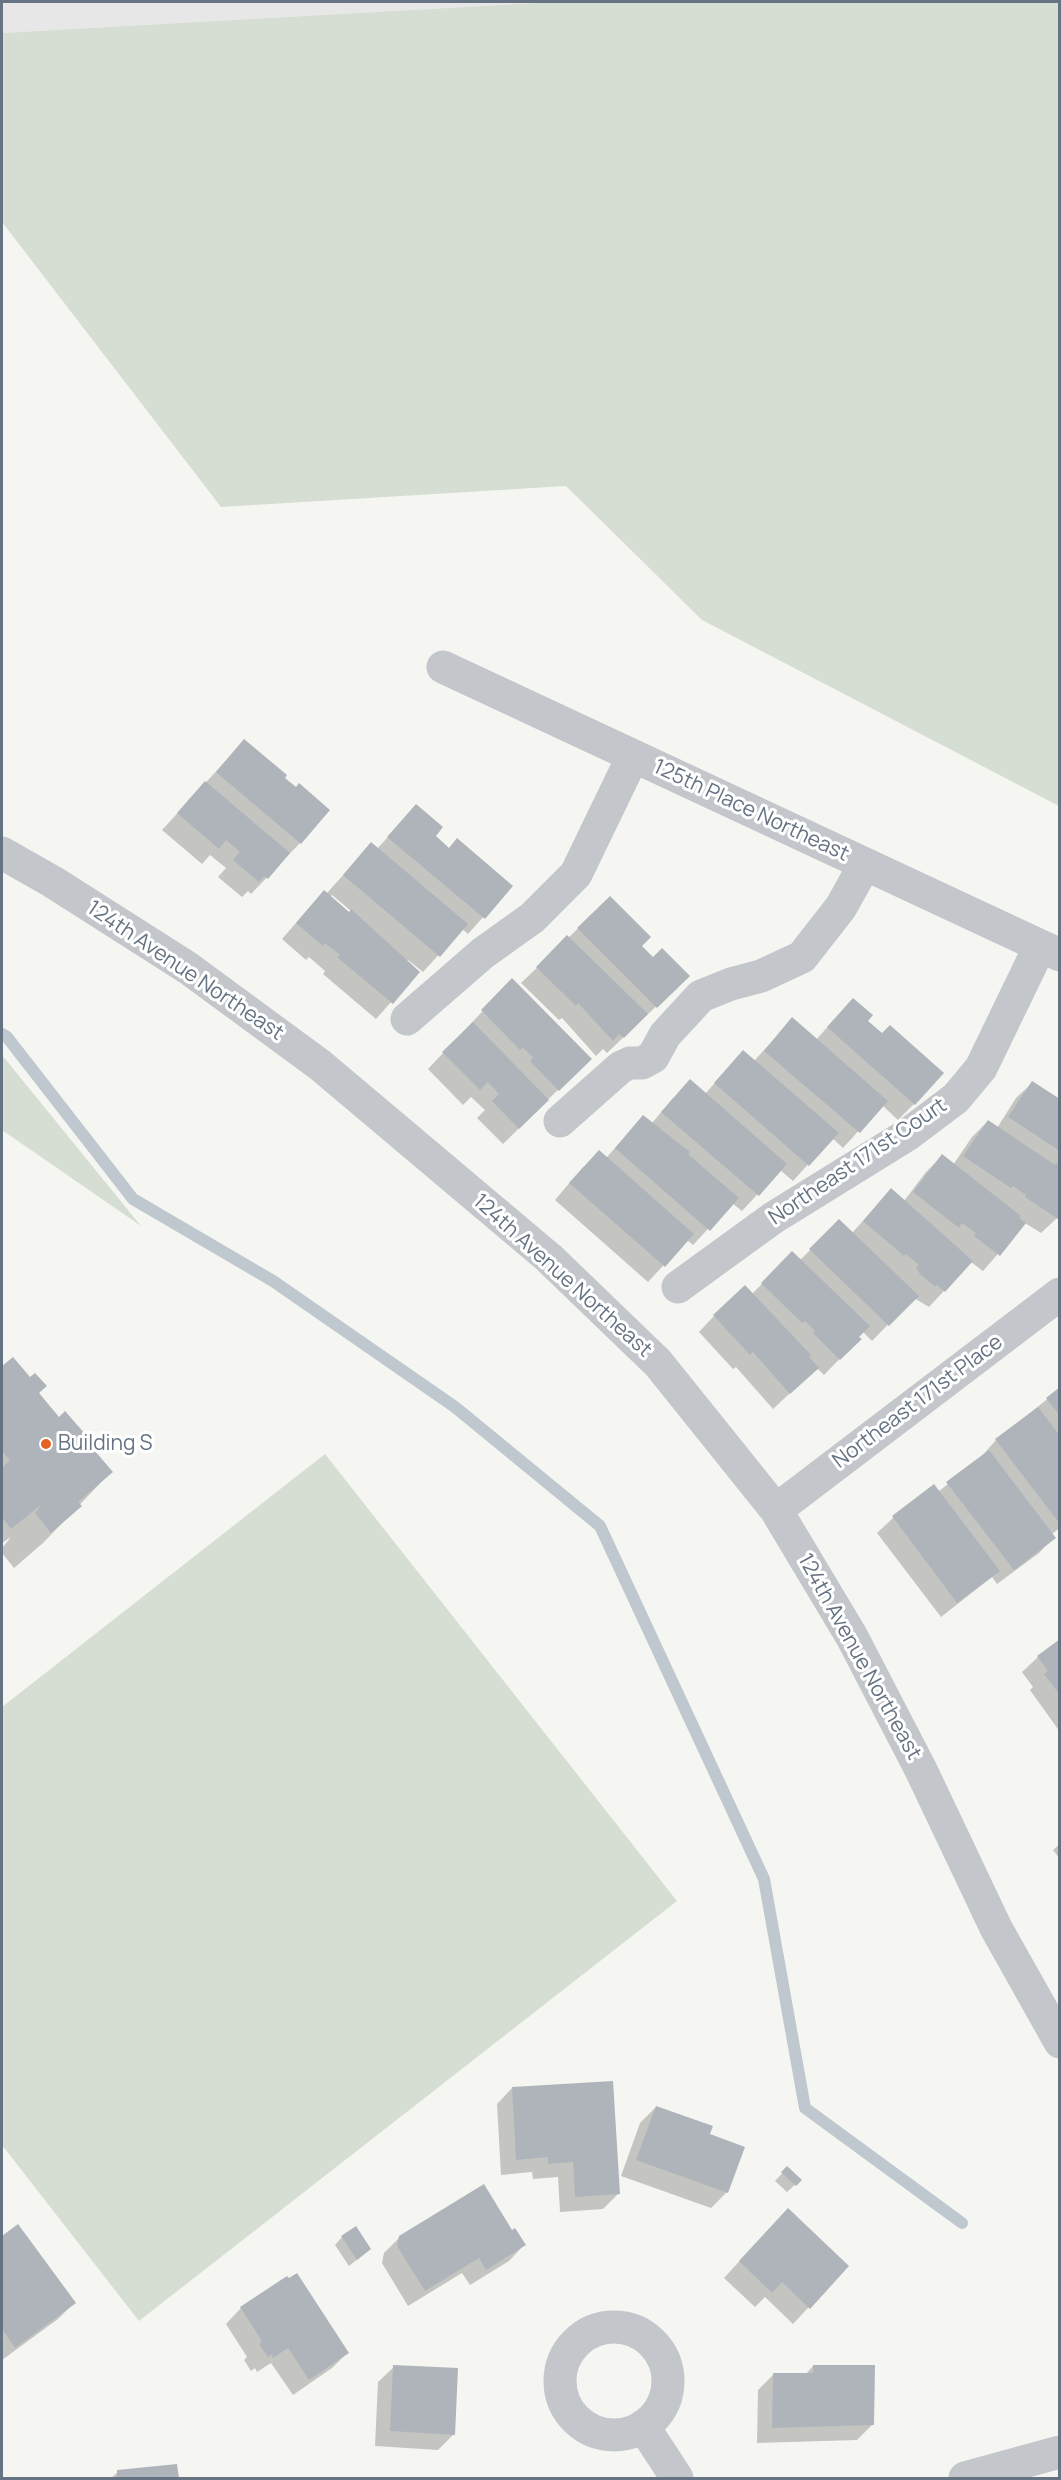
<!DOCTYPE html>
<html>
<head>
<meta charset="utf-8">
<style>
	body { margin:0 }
	#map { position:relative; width:1061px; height:2480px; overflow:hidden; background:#f5f6f2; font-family:Manrope,sans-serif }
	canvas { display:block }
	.frame { position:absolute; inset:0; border:3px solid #657383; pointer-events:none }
</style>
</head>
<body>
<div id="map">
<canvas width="1061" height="2480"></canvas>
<div class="frame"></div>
</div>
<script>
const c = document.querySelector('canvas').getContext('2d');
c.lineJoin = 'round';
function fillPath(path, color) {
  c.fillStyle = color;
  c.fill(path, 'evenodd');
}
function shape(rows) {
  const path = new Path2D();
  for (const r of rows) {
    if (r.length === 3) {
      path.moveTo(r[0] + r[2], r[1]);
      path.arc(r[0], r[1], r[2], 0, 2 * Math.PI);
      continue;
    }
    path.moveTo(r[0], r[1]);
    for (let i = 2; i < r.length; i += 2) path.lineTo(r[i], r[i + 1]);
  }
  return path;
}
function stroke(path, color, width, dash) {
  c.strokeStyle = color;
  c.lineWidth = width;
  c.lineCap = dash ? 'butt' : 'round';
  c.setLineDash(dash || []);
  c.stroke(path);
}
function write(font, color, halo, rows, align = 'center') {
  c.font = font + ' Manrope,sans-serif';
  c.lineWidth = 6;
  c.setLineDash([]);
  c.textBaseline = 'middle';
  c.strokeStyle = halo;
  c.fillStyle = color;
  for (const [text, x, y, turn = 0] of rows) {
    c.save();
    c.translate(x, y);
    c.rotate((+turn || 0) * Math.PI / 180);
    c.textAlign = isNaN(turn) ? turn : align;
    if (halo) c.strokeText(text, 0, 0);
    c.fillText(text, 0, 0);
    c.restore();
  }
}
fillPath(shape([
	[2,2,553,2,2,33]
]), '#e6e7e6');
fillPath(shape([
	[553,2,1059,2,1059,806,702,620,566,486,221,507,2,222,2,33],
	[2,1055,141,1226,2,1130],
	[325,1454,677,1901,139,2321,2,2145,2,1707]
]), '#d6ddd3');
fillPath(shape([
	[244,741,283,778,300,843,251,894,248,891,242,897,218,877,226,868,210,855,202,864,162,830],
	[416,806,434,836,448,849,511,886,468,934,462,929,423,972,408,960,406,962,418,972,376,1019,323,974,325,971,309,957,306,960,282,939,309,908,324,892,327,893,371,844,377,849],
	[332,895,351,911,349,914,330,897],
	[610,898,640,946,653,959,688,976,607,1053,603,1049,596,1056,562,1018,559,1020,521,983],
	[512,980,574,1074,503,1144,477,1118,485,1110,471,1097,463,1105,428,1069],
	[838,1015,866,1021,914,1104,898,1120,882,1105,843,1148,832,1138,793,1181,780,1170,742,1211,732,1203,693,1245,687,1240,648,1282,555,1200,583,1167,606,1158,643,1117,652,1123,674,1097,705,1094,728,1068,754,1061,792,1019,816,1040],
	[1032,1083,1060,1101,1060,1213,1057,1218,1041,1233,1025,1223,983,1271,971,1262,929,1307,914,1298,872,1341,862,1331,857,1337,859,1339,824,1375,817,1368,773,1409,736,1367,733,1369,699,1332,714,1316,752,1294,792,1253,800,1260,840,1221,852,1233,891,1190,904,1201,926,1172,942,1156,953,1165,972,1137,988,1121,997,1128,1016,1098],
	[13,1359,59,1419,81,1437,111,1472,43,1543,14,1568,2,1553,2,1548,11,1537,2,1543,2,1368],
	[1060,1389,1060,1528,1052,1534,1054,1537,1039,1553,997,1584,992,1577,941,1617,877,1533,893,1518,934,1487,938,1492,981,1457,996,1440],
	[1060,1641,1060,1732,1030,1690,1033,1687,1022,1672,1038,1657],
	[1060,1844,1060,1859,1053,1850],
	[512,2088,619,2193,603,2209,560,2212,558,2177,533,2179,532,2172,501,2175,497,2104],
	[656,2107,708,2135,727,2192,711,2208,621,2176,640,2123],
	[787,2168,800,2180,787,2192,775,2181],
	[18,2226,74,2303,58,2319,2,2360,2,2237],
	[772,2226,847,2266,793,2324,765,2297,755,2307,724,2278],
	[512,2232,524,2245,509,2261,470,2285,462,2273,408,2306,382,2263,384,2253,400,2237],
	[342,2237,370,2249,349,2266,335,2245],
	[241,2308,347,2353,332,2368,293,2395,271,2363,257,2372,255,2368,251,2371,244,2360,247,2357,226,2324],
	[813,2366,873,2424,857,2440,757,2443,758,2390,773,2375,805,2375],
	[394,2367,454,2434,438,2450,375,2446,378,2382],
	[176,2466,177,2478,111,2478,118,2472]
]), '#0003');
stroke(shape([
	[2,1034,7,1037,133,1199,273,1281,455,1407,600,1526,764,1879,805,2108,962,2223]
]), '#bec8ce', 12);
fillPath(shape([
	[244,739,287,775,285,778,296,787,299,783,330,810,301,844,216,772],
	[205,781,290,853,268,879,264,876,259,882,233,860,240,852,226,840,219,849,177,813],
	[416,804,443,827,436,836,449,848,457,838,513,886,485,919,387,837],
	[371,842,468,924,440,957,343,875],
	[324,890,349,912,351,909,420,972,393,1004,337,957,340,955,325,943,323,946,296,923],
	[610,896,651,937,642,946,653,957,662,948,690,976,657,1008,577,928],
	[567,935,648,1014,624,1038,619,1034,613,1041,578,1003,576,1006,536,967],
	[512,978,592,1059,559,1091,530,1061,533,1057,523,1048,520,1050,481,1010],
	[853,998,873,1015,868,1021,882,1033,890,1025,944,1073,915,1105,827,1027],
	[792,1017,888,1101,860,1133,764,1051],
	[473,1022,549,1100,519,1129,492,1101,499,1094,488,1082,480,1090,442,1052],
	[743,1050,839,1133,809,1166,714,1083],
	[690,1079,787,1164,759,1196,661,1112],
	[1032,1081,1060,1099,1060,1151,1008,1117],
	[643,1115,690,1152,688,1154,739,1198,710,1231,615,1148],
	[988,1120,1055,1165,1056,1163,1060,1165,1058,1219,1025,1197,1026,1195,1013,1186,1011,1188,963,1156],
	[599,1150,694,1234,665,1267,569,1183],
	[942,1154,1021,1216,1019,1218,1026,1223,1000,1256,974,1236,976,1233,962,1223,959,1228,913,1192],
	[891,1188,973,1261,945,1292,937,1285,935,1287,920,1274,916,1268,919,1265,906,1254,904,1256,863,1221],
	[839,1219,919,1296,889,1326,809,1249],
	[792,1251,870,1326,859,1337,862,1339,840,1360,813,1333,815,1331,805,1321,802,1323,761,1283],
	[745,1285,811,1355,809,1357,819,1368,790,1394,753,1352,750,1355,713,1315],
	[13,1357,30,1377,35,1373,47,1386,39,1393,59,1417,65,1411,86,1435,83,1437,113,1472,78,1502,82,1506,51,1533,35,1513,42,1504,11,1529,2,1517,2,1468,10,1460,3,1452,2,1454,2,1366],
	[1060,1387,1060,1416,1046,1398],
	[1038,1407,1060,1436,1060,1524,995,1439],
	[989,1450,1056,1538,1014,1570,946,1482],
	[934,1484,1000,1571,957,1603,892,1516],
	[1060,1639,1060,1695,1044,1674,1048,1671,1037,1656],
	[613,2081,620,2194,575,2197,573,2162,548,2164,548,2157,516,2160,512,2087],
	[656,2106,713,2126,710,2134,745,2147,728,2193,636,2160],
	[787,2166,802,2180,796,2186,781,2172],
	[484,2184,512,2230,515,2228,526,2245,486,2270,479,2258,425,2291,397,2246,399,2236],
	[788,2208,849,2266,810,2309,782,2282,772,2293,739,2261],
	[18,2224,76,2303,15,2348,2,2329,2,2236],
	[356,2226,371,2249,357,2260,341,2236],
	[297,2273,349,2353,309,2380,288,2348,273,2358,271,2354,268,2357,259,2344,262,2341,240,2307,287,2276,289,2278],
	[393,2365,458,2368,455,2435,390,2431],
	[813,2365,875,2365,874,2425,772,2428,773,2373,813,2373],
	[177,2464,179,2478,117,2478,117,2470]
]), '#aeb4ba');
stroke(shape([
	[443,667,1060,955],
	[2,853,53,882,188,968,320,1065,549,1258,658,1363,776,1510,852,1637,921,1770,996,1928,1060,2042],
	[407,1019,483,953,532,918,576,874,633,756],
	[560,1121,621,1067,630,1063,642,1063,653,1057,665,1035,701,996,731,984,761,976,802,957,841,907,865,864],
	[678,1287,773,1218,907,1135,956,1098,981,1068,1040,946],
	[776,1510,1060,1294],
	[614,2381,54],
	[643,2426,677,2478],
	[965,2478,1060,2452]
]), '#c3c6ca', 33);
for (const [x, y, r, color] of [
	[46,1444,6,"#e46224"]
]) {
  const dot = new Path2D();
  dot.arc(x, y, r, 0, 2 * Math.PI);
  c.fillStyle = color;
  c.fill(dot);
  stroke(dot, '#fff', 2);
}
write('21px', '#657383', '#fff', [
	["125th Place Northeast",751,811,25],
	["124th Avenue Northeast",185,971,34],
	["Northeast 171st Court",858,1162,-34],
	["124th Avenue Northeast",562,1276,42],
	["Northeast 171st Place",918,1402,-37],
	["124th Avenue Northeast",859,1657,61]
]);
write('21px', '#657383', '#fff', [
	["Building S",58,1444]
], 'left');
</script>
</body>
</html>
